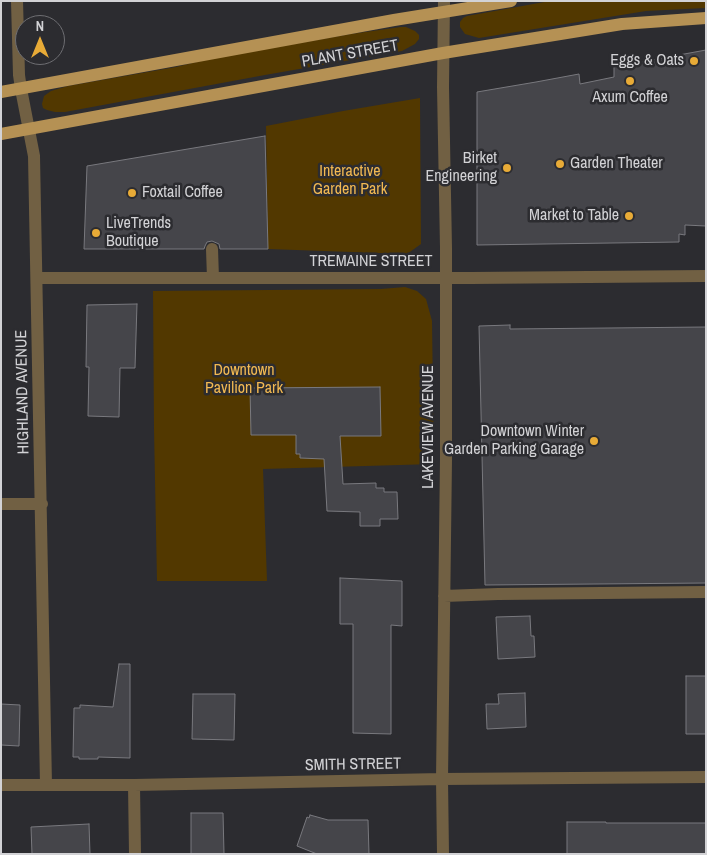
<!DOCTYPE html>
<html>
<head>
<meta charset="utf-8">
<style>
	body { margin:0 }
	#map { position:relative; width:707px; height:855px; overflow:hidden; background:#2c2c30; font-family:"Archivo Narrow",sans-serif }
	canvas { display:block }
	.frame { position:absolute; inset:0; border:2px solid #d2d2d5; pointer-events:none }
	.north { position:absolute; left:15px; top:15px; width:50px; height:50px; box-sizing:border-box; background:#2c2c30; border:1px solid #6e6e72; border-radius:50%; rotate:0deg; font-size:14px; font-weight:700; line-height:20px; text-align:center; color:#d2d2d5 }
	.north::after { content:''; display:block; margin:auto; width:18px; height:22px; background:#e8ab37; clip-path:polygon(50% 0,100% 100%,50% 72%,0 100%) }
</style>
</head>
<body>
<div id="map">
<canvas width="707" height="855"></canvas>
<div class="frame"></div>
<div class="north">N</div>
</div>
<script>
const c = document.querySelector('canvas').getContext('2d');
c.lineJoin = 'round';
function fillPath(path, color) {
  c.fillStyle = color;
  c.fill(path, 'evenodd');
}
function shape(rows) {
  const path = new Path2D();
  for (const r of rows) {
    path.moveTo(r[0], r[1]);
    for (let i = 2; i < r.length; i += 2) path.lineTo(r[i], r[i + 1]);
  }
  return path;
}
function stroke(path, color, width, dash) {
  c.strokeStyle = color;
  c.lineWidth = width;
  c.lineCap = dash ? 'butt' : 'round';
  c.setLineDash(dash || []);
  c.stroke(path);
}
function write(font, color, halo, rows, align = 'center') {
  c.font = font + ' "Archivo Narrow",sans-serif';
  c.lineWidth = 5;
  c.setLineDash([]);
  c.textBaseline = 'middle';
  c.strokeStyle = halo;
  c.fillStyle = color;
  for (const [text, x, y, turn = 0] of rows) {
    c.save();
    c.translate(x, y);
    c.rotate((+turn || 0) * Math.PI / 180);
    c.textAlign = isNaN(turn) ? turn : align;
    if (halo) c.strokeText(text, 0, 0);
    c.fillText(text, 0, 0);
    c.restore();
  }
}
fillPath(shape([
	[550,1,706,1,706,8,646,11,479,38,465,34,460,27,460,22,463,18,467,16],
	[401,27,406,27,415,31,419,35,419,39,415,44,402,51,265,75,65,112,55,112,47,110,43,108,42,104,44,96,51,91,68,86,176,67,213,58,351,34],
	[420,98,421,244,407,254,268,249,266,126,343,111],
	[405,287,417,291,426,299,432,321,434,464,263,469,267,581,157,581,154,429,153,291,381,289]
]), '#523800');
const building = shape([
	[706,50,706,226,685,225,685,235,679,234,679,242,477,245,477,92,536,82,579,74,580,84,614,77,614,67,706,50],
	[265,136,268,249,220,249,219,244,212,241,207,242,205,246,204,249,84,249,87,166,265,136],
	[137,304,135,368,120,368,119,417,88,416,89,367,86,367,87,305,137,304],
	[510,325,510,329,706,327,706,583,485,585,479,326,510,325],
	[380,387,381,436,340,436,343,484,376,483,376,488,384,488,384,492,397,492,398,519,380,519,380,526,360,526,360,512,327,511,324,459,300,458,300,454,296,454,296,435,251,435,250,388,380,387],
	[340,578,402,581,402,626,391,625,391,734,353,733,353,624,340,624,340,578],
	[530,616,531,636,534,636,535,657,498,659,496,617,530,616],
	[119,664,130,664,130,758,98,757,98,759,79,759,79,757,73,757,74,708,80,708,80,705,113,707,119,664],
	[686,676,706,676,706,734,686,734,686,676],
	[525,693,526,727,487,729,486,704,499,704,498,694,525,693],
	[193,694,235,694,234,740,192,739,193,694],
	[1,704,20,705,19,746,1,745,1,704],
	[191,813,223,813,224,854,191,854,191,813],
	[310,815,328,820,368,820,369,854,317,854,297,846,307,817,309,818,310,815],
	[567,822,606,822,606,823,706,823,706,854,567,854,567,822],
	[89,824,90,854,32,854,31,827,89,824]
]);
fillPath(building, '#45454a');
stroke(building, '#79797e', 1);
stroke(shape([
	[17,1,19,75,21,89,34,156,46,785],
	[212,249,213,278],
	[37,278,471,278,706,276],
	[1,504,42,504],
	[444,596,498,594,706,592],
	[1,785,134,785,442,779,706,777],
	[134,785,135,854],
	[443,854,442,779,446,459,446,248,443,87,444,1]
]), '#716043', 12);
stroke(shape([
	[1,92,394,20,511,1],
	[1,134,443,53,622,24,706,18]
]), '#b59154', 12);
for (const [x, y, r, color] of [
	[694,61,5,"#e8ab37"],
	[630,81,5,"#e8ab37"],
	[560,164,5,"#e8ab37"],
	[507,168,5,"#e8ab37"],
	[132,193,5,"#e8ab37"],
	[629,216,5,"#e8ab37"],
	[96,233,5,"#e8ab37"],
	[594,441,5,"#e8ab37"]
]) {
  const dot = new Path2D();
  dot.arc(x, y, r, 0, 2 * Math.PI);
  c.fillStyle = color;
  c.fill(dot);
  stroke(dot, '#2c2c30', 2);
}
write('16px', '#d2d2d5', '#2c2c30', [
	["PLANT STREET",350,54,-10],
	["TREMAINE STREET",371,262],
	["HIGHLAND AVENUE",23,392,-91],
	["LAKEVIEW AVENUE",429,427,-90],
	["SMITH STREET",353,765,-1]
]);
write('16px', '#d2d2d5', '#2c2c30', [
	["Eggs & Oats",684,61],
	["Axum Coffee",630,98,"center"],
	["Birket",497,159],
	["Engineering",497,177],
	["Garden Theater",570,164,"left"],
	["Foxtail Coffee",142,193,"left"],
	["Market to Table",619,216],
	["LiveTrends",106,224,"left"],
	["Boutique",106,242,"left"],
	["Downtown Winter",584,432],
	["Garden Parking Garage",584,450]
], 'right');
write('16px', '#f2b952', '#2c2c30', [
	["Interactive",350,172],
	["Garden Park",350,190],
	["Downtown",244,371],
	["Pavilion Park",244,389]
]);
</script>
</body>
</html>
